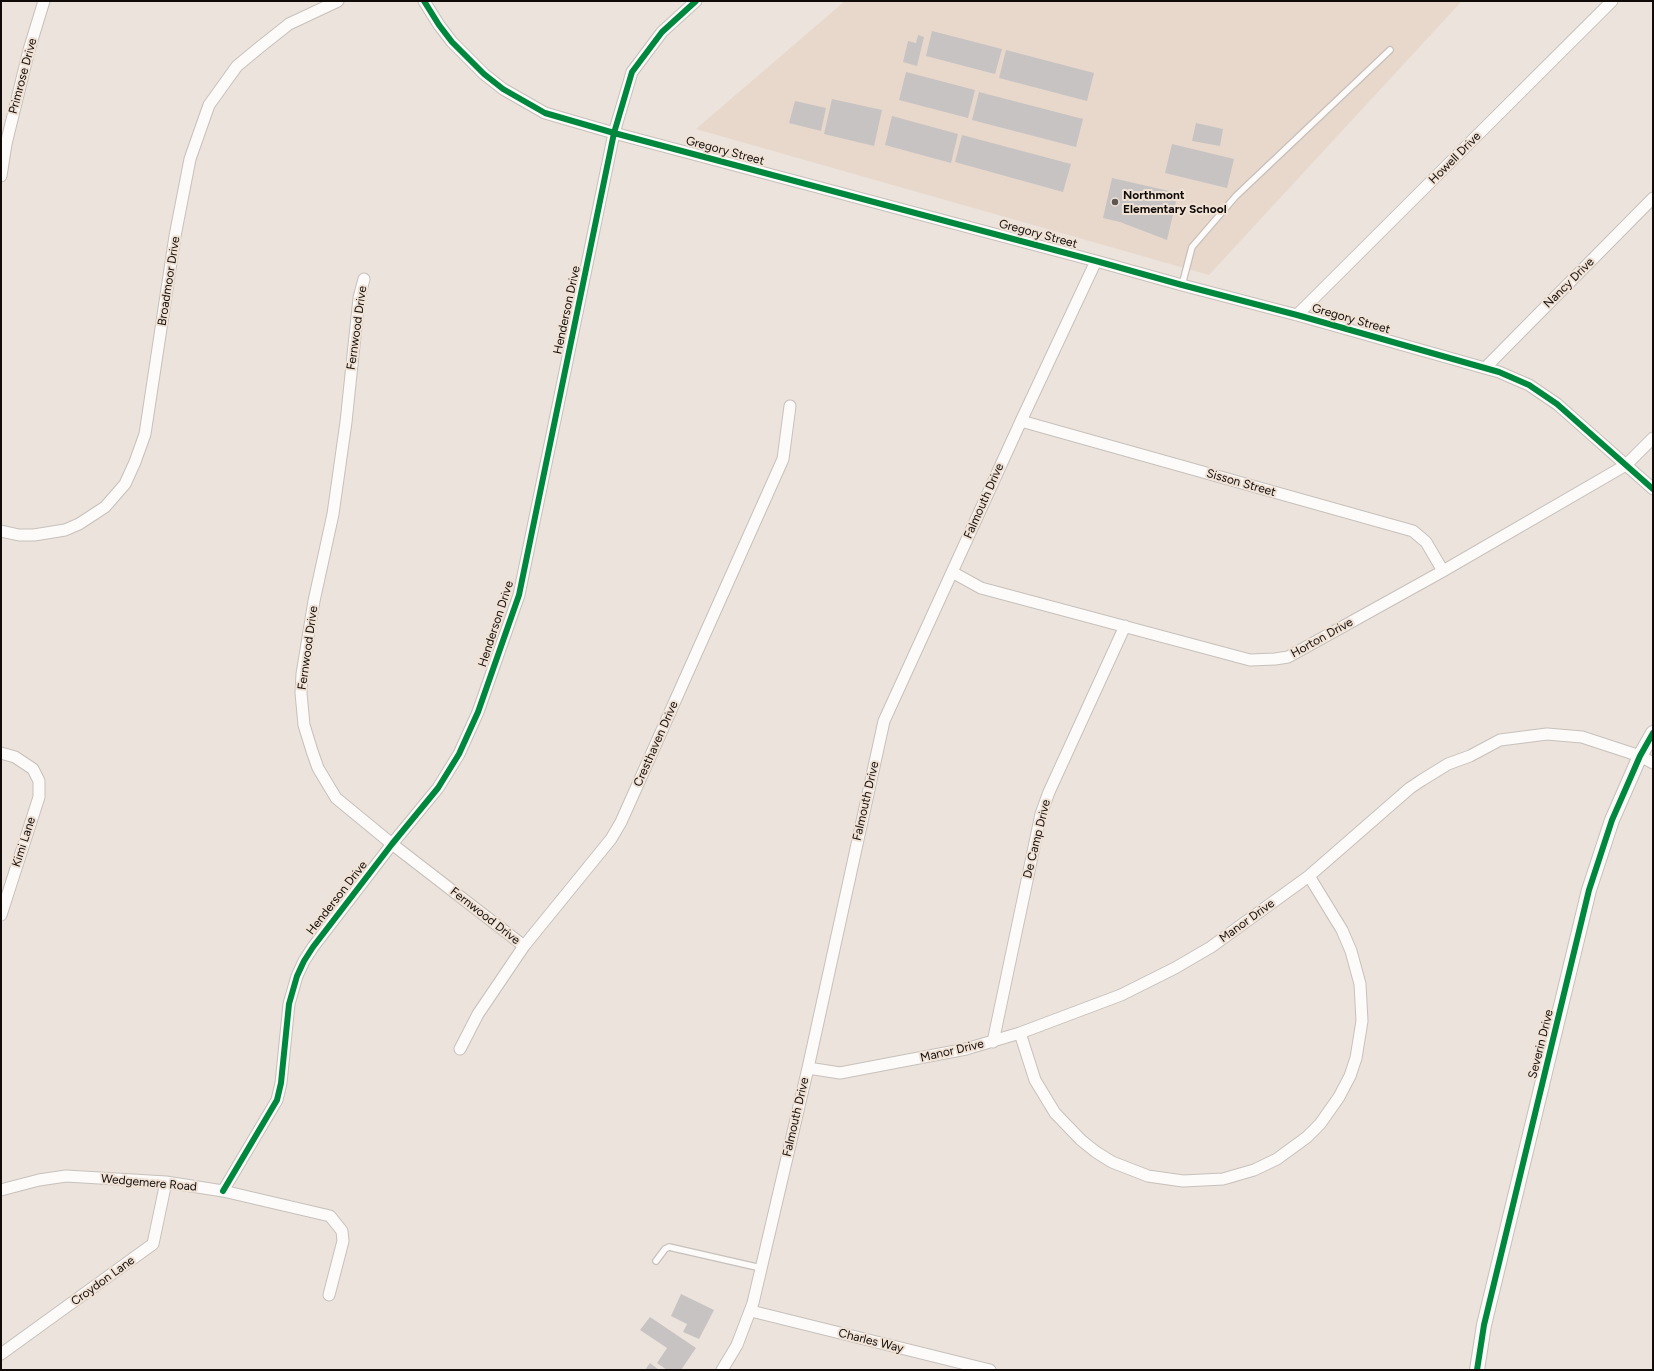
<!DOCTYPE html>
<html>
<head>
<meta charset="utf-8">
<style>
	body { margin:0 }
	#map { position:relative; width:1654px; height:1371px; overflow:hidden; background:#ebe3dc; font-family:Figtree,sans-serif }
	canvas { display:block }
	.frame { position:absolute; inset:0; border:2px solid #100b08; pointer-events:none }
</style>
</head>
<body>
<div id="map">
<canvas width="1654" height="1371"></canvas>
<div class="frame"></div>
</div>
<script>
const c = document.querySelector('canvas').getContext('2d');
c.lineJoin = 'round';
function fillPath(path, color) {
  c.fillStyle = color;
  c.fill(path, 'evenodd');
}
function shape(rows) {
  const path = new Path2D();
  for (const r of rows) {
    path.moveTo(r[0], r[1]);
    for (let i = 2; i < r.length; i += 2) path.lineTo(r[i], r[i + 1]);
  }
  return path;
}
function stroke(path, color, width, dash) {
  c.strokeStyle = color;
  c.lineWidth = width;
  c.lineCap = dash ? 'butt' : 'round';
  c.setLineDash(dash || []);
  c.stroke(path);
}
function write(font, color, halo, rows, align = 'center') {
  c.font = font + ' Figtree,sans-serif';
  c.lineWidth = 4;
  c.setLineDash([]);
  c.textBaseline = 'middle';
  c.strokeStyle = halo;
  c.fillStyle = color;
  for (const [text, x, y, turn = 0] of rows) {
    c.save();
    c.translate(x, y);
    c.rotate((+turn || 0) * Math.PI / 180);
    c.textAlign = isNaN(turn) ? turn : align;
    if (halo) c.strokeText(text, 0, 0);
    c.fillText(text, 0, 0);
    c.restore();
  }
}
fillPath(shape([
	[845,1,1462,1,1209,275,696,129]
]), '#e7d8cb');
fillPath(shape([
	[932,31,1002,49,995,74,926,56],
	[918,35,924,37,917,66,903,62,908,41,916,43],
	[1006,50,1094,73,1087,101,999,78],
	[906,72,975,90,968,118,899,100],
	[979,92,1083,119,1076,147,972,120],
	[832,99,882,110,874,146,824,134],
	[795,101,826,108,821,131,789,123],
	[892,116,958,134,951,163,885,145],
	[1196,123,1223,129,1220,146,1192,141],
	[962,135,1071,164,1063,192,955,162],
	[1172,144,1234,159,1227,188,1165,173],
	[1112,178,1178,193,1167,240,1120,222,1103,218],
	[681,1294,714,1310,699,1339,683,1332,687,1324,671,1316],
	[650,1317,696,1348,681,1370,667,1370,657,1363,667,1348,640,1330],
	[650,1363,659,1370,645,1370]
]), '#c7c3c3');
const service = shape([
	[1182,285,1192,247,1236,196,1390,50],
	[656,1261,665,1249,669,1247,761,1268]
]);
const minor = shape([
	[424,1,439,25,452,42,484,74,503,89,545,113,614,133,1096,261,1182,285,1297,315,1499,372,1529,385,1557,404,1653,489],
	[1,176,6,144,29,50,44,1],
	[364,279,359,298,346,422,333,514,314,601,302,674,301,693,304,725,312,751,318,768,336,798,392,844,524,946],
	[1297,315,1612,1],
	[1485,368,1653,198],
	[1021,421,1413,531,1426,542,1443,571],
	[1,531,19,535,34,535,65,530,79,524,105,507,125,484,135,462,145,434,175,236,190,159,209,105,237,66,260,47,289,24,338,1],
	[952,572,981,588,1250,660,1275,659,1288,657,1443,571,1626,465,1653,438],
	[1,753,15,757,33,769,39,781,39,797,1,915],
	[1020,1033,1035,1080,1055,1113,1081,1140,1096,1152,1112,1162,1148,1176,1183,1181,1223,1179,1254,1170,1277,1159,1307,1137,1320,1124,1339,1097,1350,1076,1356,1058,1362,1021,1360,984,1351,951,1342,930,1309,876],
	[993,1042,1041,814,1049,792,1125,626],
	[460,1049,478,1014,524,946,611,839,621,822,783,459,790,406],
	[808,1068,840,1073,966,1049,1020,1033,1121,995,1175,968,1211,947,1309,876,1410,788,1422,780,1448,764,1470,756,1500,740,1547,734,1582,737,1640,756,1653,763],
	[1,1190,39,1180,66,1176,166,1182,223,1191,330,1216,342,1231,343,1241,329,1295],
	[223,1191,277,1100,281,1083,289,1004,297,976,304,961,313,947,392,844,438,788,459,754,478,712,519,595,614,133,632,72,662,32,696,1],
	[751,1311,990,1370],
	[1,1354,153,1244,166,1182],
	[722,1370,737,1345,753,1303,808,1068,884,721,1021,421,1096,261]
]);
const tertiary = shape([
	[1477,1370,1484,1325,1589,890,1612,820,1640,756,1653,733]
]);
stroke(service, '#c7c0bb', 8);
stroke(minor, '#c7c0bb', 13);
stroke(tertiary, '#c7c0bb', 16);
stroke(service, '#fcfbfa', 5.5);
stroke(minor, '#fcfbfa', 11);
stroke(tertiary, '#fcfbfa', 14);
stroke(shape([
	[424,1,439,25,452,42,484,74,503,89,545,113,614,133,1096,261,1182,285,1297,315,1499,372,1529,385,1557,404,1653,489],
	[223,1191,277,1100,281,1083,289,1004,297,976,304,961,313,947,392,844,438,788,459,754,478,712,519,595,614,133,632,72,662,32,696,1],
	[1477,1370,1484,1325,1589,890,1612,820,1640,756,1653,733]
]), '#00873e', 6);
for (const [x, y, r, color] of [
	[1115,202,4,"#5d5752"]
]) {
  const dot = new Path2D();
  dot.arc(x, y, r, 0, 2 * Math.PI);
  c.fillStyle = color;
  c.fill(dot);
  stroke(dot, '#f1e2d6', 1.5);
}
write('12px', '#100b08', '#f1e2d6', [
	["Primrose Drive",23,76,-75],
	["Gregory Street",725,151,15],
	["Howell Drive",1455,158,-45],
	["Gregory Street",1038,234,15],
	["Broadmoor Drive",169,281,-81],
	["Nancy Drive",1569,283,-45],
	["Henderson Drive",567,310,-78],
	["Gregory Street",1351,319,16],
	["Fernwood Drive",357,328,-82],
	["Sisson Street",1241,483,16],
	["Falmouth Drive",984,501,-66],
	["Henderson Drive",496,624,-72],
	["Horton Drive",1322,638,-29],
	["Fernwood Drive",308,648,-82],
	["Cresthaven Drive",656,744,-66],
	["Falmouth Drive",866,801,-77],
	["De Camp Drive",1037,839,-76],
	["Kimi Lane",24,842,-72],
	["Henderson Drive",337,898,-52],
	["Fernwood Drive",485,916,38],
	["Manor Drive",1247,921,-36],
	["Severin Drive",1541,1044,-76],
	["Manor Drive",952,1051,-13],
	["Falmouth Drive",796,1117,-77],
	["Wedgemere Road",149,1183,5],
	["Croydon Lane",103,1281,-36],
	["Charles Way",871,1341,14]
]);
write('bold 12px', '#100b08', '#f1e2d6', [
	["Northmont",1123,195],
	["Elementary School",1123,209]
], 'left');
</script>
</body>
</html>
